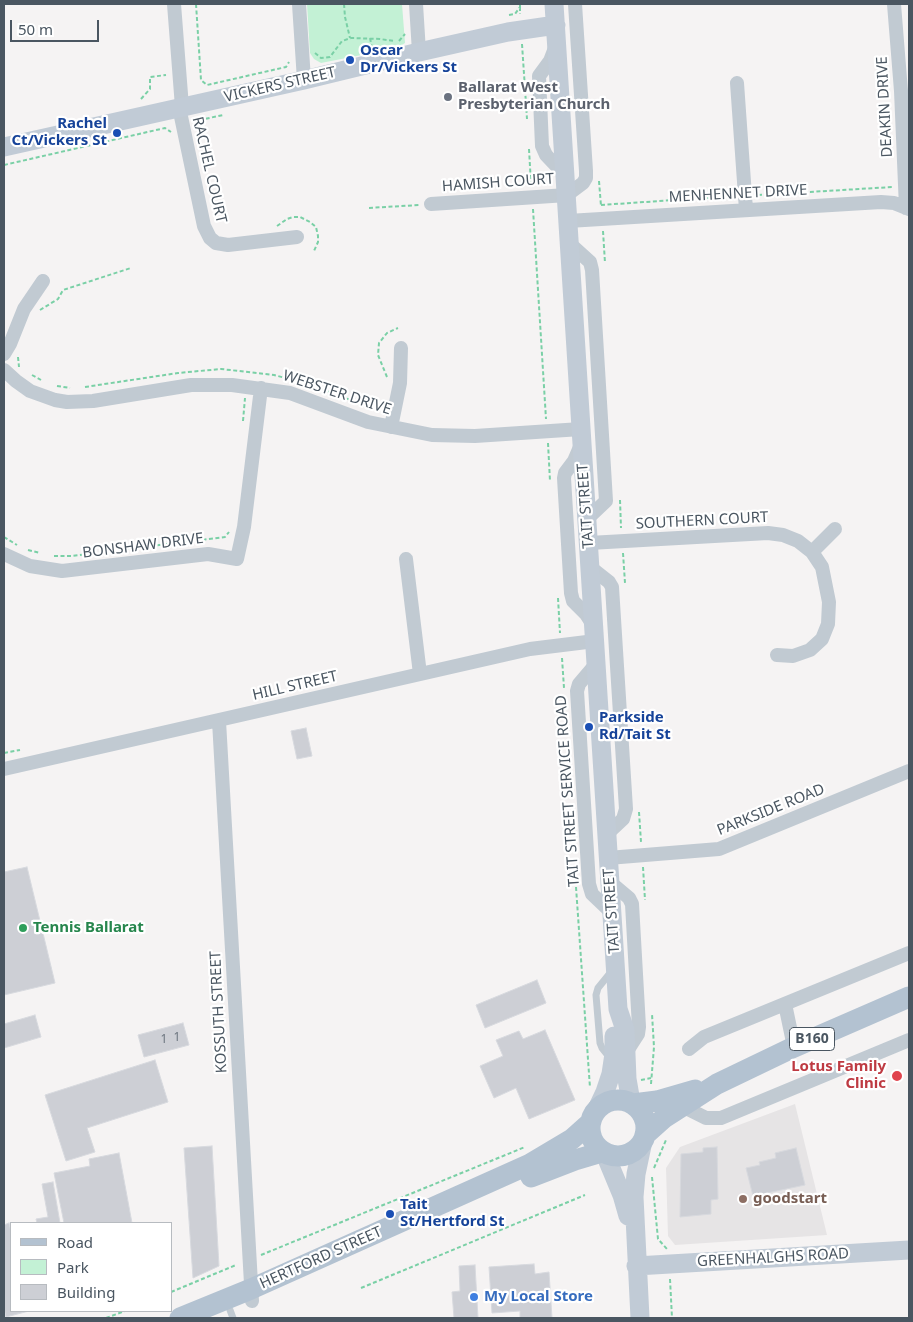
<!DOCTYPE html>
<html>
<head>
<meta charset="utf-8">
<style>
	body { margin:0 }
	#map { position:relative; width:913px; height:1322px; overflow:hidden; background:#f5f3f3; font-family:"Noto Sans",sans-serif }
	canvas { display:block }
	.frame { position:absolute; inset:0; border:5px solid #4a5661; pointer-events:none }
	.legend { position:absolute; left:10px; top:1222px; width:162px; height:90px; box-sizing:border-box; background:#fff; border:1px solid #b7bbc0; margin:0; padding:6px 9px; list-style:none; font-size:15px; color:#4a5661 }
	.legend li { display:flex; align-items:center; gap:10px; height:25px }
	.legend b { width:25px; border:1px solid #b7bbc0 }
	.scale { position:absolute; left:10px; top:20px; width:89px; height:22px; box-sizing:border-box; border:2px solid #4a5661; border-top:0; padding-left:6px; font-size:15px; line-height:18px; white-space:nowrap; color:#4a5661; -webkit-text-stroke:4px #fff; paint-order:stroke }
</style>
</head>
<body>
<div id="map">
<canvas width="913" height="1322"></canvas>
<div class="frame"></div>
<ul class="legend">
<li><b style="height:6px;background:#b3c2d1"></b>Road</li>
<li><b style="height:14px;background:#c3f1d5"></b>Park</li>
<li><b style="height:14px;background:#cdcfd5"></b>Building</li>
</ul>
<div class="scale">50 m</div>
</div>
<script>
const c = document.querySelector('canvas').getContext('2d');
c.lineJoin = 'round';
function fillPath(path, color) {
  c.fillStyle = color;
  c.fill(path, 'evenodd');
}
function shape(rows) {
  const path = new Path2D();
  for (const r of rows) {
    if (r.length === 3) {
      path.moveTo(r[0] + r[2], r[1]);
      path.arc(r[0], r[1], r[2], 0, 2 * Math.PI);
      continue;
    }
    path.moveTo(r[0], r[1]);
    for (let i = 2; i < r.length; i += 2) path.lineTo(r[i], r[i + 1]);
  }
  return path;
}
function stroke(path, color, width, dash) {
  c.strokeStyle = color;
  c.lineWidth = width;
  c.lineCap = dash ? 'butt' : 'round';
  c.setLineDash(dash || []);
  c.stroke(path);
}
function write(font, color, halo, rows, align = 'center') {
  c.font = font + ' "Noto Sans",sans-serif';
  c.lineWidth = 4.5;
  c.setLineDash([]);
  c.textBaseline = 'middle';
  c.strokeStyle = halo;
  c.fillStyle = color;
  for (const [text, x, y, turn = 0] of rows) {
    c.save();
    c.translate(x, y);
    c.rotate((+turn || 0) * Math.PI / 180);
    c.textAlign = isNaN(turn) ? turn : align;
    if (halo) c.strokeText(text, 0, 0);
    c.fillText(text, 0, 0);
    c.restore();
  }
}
fillPath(shape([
	[795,1104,827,1235,675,1245,668,1236,666,1168,680,1147]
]), '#e6e4e5');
fillPath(shape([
	[307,4,402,4,405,43,397,48,321,63,314,59,310,53]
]), '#c3f1d5');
const building = shape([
	[306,728,312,756,297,759,291,731,306,728],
	[27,867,55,983,4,995,4,872,27,867],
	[537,980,546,1003,485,1028,476,1005,537,980],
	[35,1015,41,1037,4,1048,4,1024,35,1015],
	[183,1023,189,1045,144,1057,138,1035,183,1023],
	[545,1030,575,1100,529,1119,516,1088,494,1098,480,1066,503,1056,496,1040,519,1031,523,1039,545,1030],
	[155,1060,168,1102,87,1128,95,1152,66,1161,45,1095,155,1060],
	[212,1146,219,1266,193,1278,184,1148,212,1146],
	[717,1147,718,1199,711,1200,711,1214,680,1217,681,1154,703,1152,703,1148,717,1147],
	[796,1148,805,1185,753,1196,746,1168,760,1165,759,1162,776,1158,775,1153,796,1148],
	[119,1153,132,1223,64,1223,54,1173,90,1166,89,1159,119,1153],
	[53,1182,60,1223,37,1223,36,1219,48,1217,42,1184,53,1182],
	[9,1223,11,1232,11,1311,29,1311,6,1317,4,1308,4,1225,9,1223],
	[534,1264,535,1274,549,1272,552,1318,520,1318,520,1311,492,1313,489,1267,534,1264],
	[475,1265,478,1318,454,1318,452,1292,460,1291,459,1266,475,1265]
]);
fillPath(building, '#cdcfd5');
stroke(building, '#d7d9de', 1);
stroke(shape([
	[196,4,201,80,207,85,286,67,289,62],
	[344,4,345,17,350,38],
	[520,7,520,14],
	[509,15,515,14,520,7,520,4],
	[370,38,372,48],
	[399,41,405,34],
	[522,44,527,119],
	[315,53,321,58,330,57,342,41,351,38,380,39,394,41],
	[141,99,150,89,150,77,166,75],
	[196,126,200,120,223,115],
	[529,149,531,184],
	[4,165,165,128,171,132],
	[599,181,601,206],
	[758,195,893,187],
	[601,205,733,196],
	[369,208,419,205],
	[533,209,546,419],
	[277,226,287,219,293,217,300,217,310,222,316,227,318,236,318,242,314,251],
	[603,231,605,263],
	[40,310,58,299,63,290,131,268],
	[18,357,19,367],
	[32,375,41,380],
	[387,377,378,355,379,343,387,333,398,328],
	[57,386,70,388],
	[85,387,178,373,221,369,274,375,308,384,377,410,381,407],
	[243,421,245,398],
	[548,443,550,481],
	[620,500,621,528],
	[4,537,17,545],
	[28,550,40,553],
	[623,553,625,583],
	[54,556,71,556,225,537,229,532],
	[558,598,560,633],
	[562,658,564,688],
	[4,753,20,750],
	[639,812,641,842],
	[643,867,645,900],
	[576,887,590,1088],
	[641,1080,651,1078],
	[651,1084,654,1047,652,1014],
	[654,1168,666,1140],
	[652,1177,658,1239,667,1249],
	[261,1255,525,1147],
	[670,1279,672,1318],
	[361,1288,585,1195],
	[171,1292,236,1265],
	[106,1318,125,1311]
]), '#7ad0a6', 2, [4, 2.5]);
stroke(shape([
	[610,1058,602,1048,600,1043,596,995,598,988,611,972],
	[230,1310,233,1318]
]), '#c1cad2', 7);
stroke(shape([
	[174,4,182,107],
	[299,4,304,80],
	[416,4,419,52],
	[894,4,901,91,906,208],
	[555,48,550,61,539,76,542,146,546,155,565,175],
	[737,83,746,210],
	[179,107,204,226,210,238,216,243,228,245,297,237],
	[431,204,567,195,583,183,586,178,586,171,575,4],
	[568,221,881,202,894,203,909,209],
	[569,243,590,262,592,270,606,501,587,519],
	[4,354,10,344,24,309,43,281],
	[4,370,16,381,30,391,55,400,67,402,93,401,191,385,232,385,290,393,368,422,432,435,475,436,581,429],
	[391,427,400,383,401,348],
	[580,447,574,461,565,473,564,478,571,593,573,601,586,614,593,625],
	[589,543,768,533,783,535,798,541,812,552,822,567,829,602,828,624,822,639,810,650,793,656,777,655],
	[812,552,835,529],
	[4,554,30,566,62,571,208,554,237,559,244,527,261,388],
	[406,559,420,674],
	[590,567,609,582,612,587,626,809,623,819,607,834],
	[596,664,579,684,577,691,589,884,592,894,612,913],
	[219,721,252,1301],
	[4,769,530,649,595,641],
	[608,858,719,849,909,771],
	[610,882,629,898,632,904,639,1027,638,1034,629,1048,626,1055],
	[785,1004,794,1047],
	[689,1049,704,1037,909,953],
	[680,1107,688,1109,706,1118,721,1118,909,1040]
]), '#c1cad2', 14);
stroke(shape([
	[554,4,618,1009,625,1030,627,1079,631,1102],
	[4,147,304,80,419,52,508,32,556,25],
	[597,1109,605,1092,611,1074,614,1054,614,1036],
	[605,1154,622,1195,628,1216],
	[636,1266,909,1250],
	[640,1318,634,1197,636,1174,643,1141]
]), '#c1cbd6', 19);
stroke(shape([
	[618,1128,28],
	[633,1104,657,1101,695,1090],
	[645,1135,664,1118,717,1084,794,1047,909,997],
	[531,1177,575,1160,602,1152],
	[180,1318,251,1289,530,1164,572,1139,591,1122]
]), '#b3c2d1', 21);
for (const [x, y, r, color] of [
	[350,60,5,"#1a4fb4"],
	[448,97,5,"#6b7280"],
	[117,133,5,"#1a4fb4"],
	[589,727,5,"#1a4fb4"],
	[23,928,5,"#2e9e5b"],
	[897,1076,6,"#e0444e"],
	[743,1199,5,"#8d6e63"],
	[390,1214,5,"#1a4fb4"],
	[474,1297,5,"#3f7fe0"]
]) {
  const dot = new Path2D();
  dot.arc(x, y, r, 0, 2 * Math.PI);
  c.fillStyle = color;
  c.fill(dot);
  stroke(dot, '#fff', 2);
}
write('12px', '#6b747e', null, [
	["1",177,1038],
	["1",164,1040]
]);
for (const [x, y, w] of [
	[812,1039,45]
]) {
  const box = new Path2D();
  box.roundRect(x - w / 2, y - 11.5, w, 23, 4);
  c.fillStyle = '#fff';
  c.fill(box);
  stroke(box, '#4a5661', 1);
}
write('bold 14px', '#4a5661', null, [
	["B160",812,1039]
]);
write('bold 15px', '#164399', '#fff', [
	["Oscar",360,51],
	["Dr/Vickers St",360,68],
	["Rachel",107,124,"right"],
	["Ct/Vickers St",107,141,"right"],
	["Parkside",599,718],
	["Rd/Tait St",599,735],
	["Tait",400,1205],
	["St/Hertford St",400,1222]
], 'left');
write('15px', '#4a5661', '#fff', [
	["VICKERS STREET",280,85,-13],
	["DEAKIN DRIVE",885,107,-93],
	["RACHEL COURT",209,170,77],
	["HAMISH COURT",498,183,-4],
	["MENHENNET DRIVE",738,194,-3],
	["WEBSTER DRIVE",337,393,18],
	["TAIT STREET",586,506,-94],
	["SOUTHERN COURT",702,521,-3],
	["BONSHAW DRIVE",143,546,-7],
	["HILL STREET",295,686,-13],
	["TAIT STREET SERVICE ROAD",568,791,-94],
	["PARKSIDE ROAD",771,810,-22],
	["TAIT STREET",612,911,-94],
	["KOSSUTH STREET",219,1012,-93],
	["HERTFORD STREET",321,1258,-24],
	["GREENHALGHS ROAD",773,1258,-3]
]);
write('bold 15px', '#5b616d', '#fff', [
	["Ballarat West",458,88],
	["Presbyterian Church",458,105]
], 'left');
write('bold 15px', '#27864d', '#fff', [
	["Tennis Ballarat",33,928]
], 'left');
write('bold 15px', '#be3a42', '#fff', [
	["Lotus Family",886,1067],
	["Clinic",886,1084]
], 'right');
write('bold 15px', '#785e54', '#fff', [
	["goodstart",753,1199]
], 'left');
write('bold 15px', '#366cbe', '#fff', [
	["My Local Store",484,1297]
], 'left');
</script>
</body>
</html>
